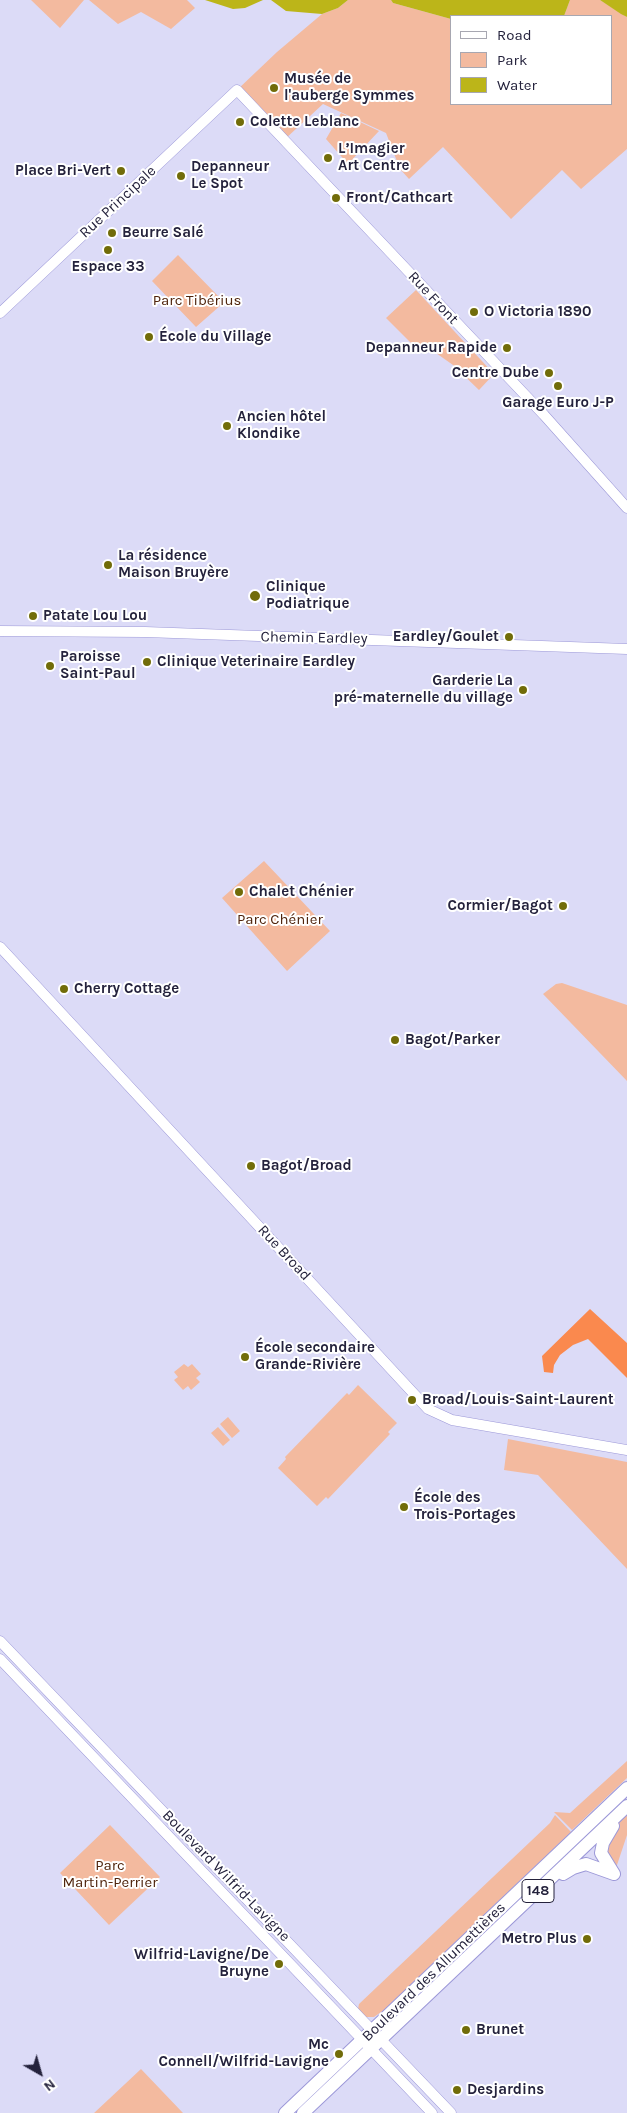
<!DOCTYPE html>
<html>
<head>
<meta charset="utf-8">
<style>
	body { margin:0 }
	#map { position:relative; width:627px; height:2113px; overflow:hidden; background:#dcdbf7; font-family:Karla,sans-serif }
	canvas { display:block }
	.legend { position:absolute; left:450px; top:15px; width:162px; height:90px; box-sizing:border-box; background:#fff; border:1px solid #a7a7b1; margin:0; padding:6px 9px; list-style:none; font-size:15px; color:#24223c }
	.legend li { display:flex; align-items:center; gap:10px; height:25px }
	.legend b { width:25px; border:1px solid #a7a7b1 }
	.north { position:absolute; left:15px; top:2048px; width:50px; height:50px; -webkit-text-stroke:4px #fff; paint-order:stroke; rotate:142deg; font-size:14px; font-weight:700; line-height:20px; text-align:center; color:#24223c }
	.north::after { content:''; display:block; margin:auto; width:18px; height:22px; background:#24223c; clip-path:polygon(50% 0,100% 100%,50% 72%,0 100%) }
</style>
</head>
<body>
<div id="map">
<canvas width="627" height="2113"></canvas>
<ul class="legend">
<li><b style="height:6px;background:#fff"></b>Road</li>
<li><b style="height:14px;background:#f3ba9f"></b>Park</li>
<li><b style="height:14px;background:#bcb519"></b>Water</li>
</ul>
<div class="north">N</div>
</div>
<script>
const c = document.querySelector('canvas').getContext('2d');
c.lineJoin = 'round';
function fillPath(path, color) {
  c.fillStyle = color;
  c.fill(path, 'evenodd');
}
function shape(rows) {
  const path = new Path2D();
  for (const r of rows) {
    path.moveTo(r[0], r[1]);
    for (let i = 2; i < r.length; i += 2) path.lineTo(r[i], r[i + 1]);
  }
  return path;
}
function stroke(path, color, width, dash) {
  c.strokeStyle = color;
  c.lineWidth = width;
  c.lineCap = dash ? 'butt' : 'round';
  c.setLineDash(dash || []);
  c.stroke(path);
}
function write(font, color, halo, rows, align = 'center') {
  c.font = font + ' Karla,sans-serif';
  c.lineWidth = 4;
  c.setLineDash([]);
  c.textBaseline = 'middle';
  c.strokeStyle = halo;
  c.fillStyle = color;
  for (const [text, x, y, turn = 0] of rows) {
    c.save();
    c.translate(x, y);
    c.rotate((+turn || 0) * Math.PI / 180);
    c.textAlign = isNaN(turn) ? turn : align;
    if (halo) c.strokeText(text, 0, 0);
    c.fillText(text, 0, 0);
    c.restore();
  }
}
fillPath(shape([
	[31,0,84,0,60,28],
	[89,0,187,0,195,8,171,29,141,12,118,24],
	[348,0,391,0,393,3,451,19,451,104,611,104,611,16,564,16,570,0,600,0,627,17,627,149,581,189,562,170,511,219,443,147,409,179,400,169,386,133,323,104,284,140,237,90,277,52,322,14,338,8],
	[341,113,379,131,348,164,326,139],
	[178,255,221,299,221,305,196,327,152,281],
	[416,290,494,374,479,390,453,365,426,346,413,345,386,318],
	[264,861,330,931,287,971,222,898],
	[562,983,627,1005,627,1081,543,994,556,984],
	[184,1364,188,1367,192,1364,201,1374,196,1378,200,1382,191,1390,188,1386,183,1390,174,1380,178,1377,174,1372],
	[358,1385,397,1423,388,1432,390,1434,328,1499,326,1497,317,1506,278,1468,286,1459,285,1457,347,1393,349,1395],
	[228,1417,240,1431,232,1438,220,1424],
	[218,1427,230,1440,223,1446,211,1433],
	[508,1439,627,1462,627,1569,538,1475,504,1470],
	[627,1761,627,1778,572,1830,554,1812,570,1813],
	[627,1812,627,1835,615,1871,602,1849,606,1837],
	[555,1815,571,1832,384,2010,374,2017,365,2017,358,2009,359,2004,550,1823],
	[110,1825,160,1877,109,1925,60,1873],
	[141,2069,183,2113,94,2113,109,2099]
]), '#f3ba9f');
fillPath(shape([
	[590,1309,627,1343,627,1378,588,1339,573,1345,560,1355,554,1365,553,1373,544,1372,542,1356]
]), '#fa894e');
fillPath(shape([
	[205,0,263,0,245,8,233,9],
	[271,0,348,0,338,8,322,14,286,11],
	[391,0,570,0,564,16,451,16,451,19,393,3],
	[600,0,627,0,627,17,621,14]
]), '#bcb519');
const secondary = shape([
	[0,313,237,90,544,415,627,508],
	[0,631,145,632,627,649],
	[0,947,428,1409,452,1420,627,1450],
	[0,1641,451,2113],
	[0,1659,432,2113]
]);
const highway = shape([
	[613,1826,603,1843,601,1853,614,1874],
	[563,1874,573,1868,586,1864,614,1874],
	[285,2113,627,1788],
	[303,2113,627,1806]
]);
stroke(secondary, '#9c98d8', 11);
stroke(highway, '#9c98d8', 14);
stroke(secondary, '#fff', 10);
stroke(highway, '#fff', 12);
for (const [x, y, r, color] of [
	[274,88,5,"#716c09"],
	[240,122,5,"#716c09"],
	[328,158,5,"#716c09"],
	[121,171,5,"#716c09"],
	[181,176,5,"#716c09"],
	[336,198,5,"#716c09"],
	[112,233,5,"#716c09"],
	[108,250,5,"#716c09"],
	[474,312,5,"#716c09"],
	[149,337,5,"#716c09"],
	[507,348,5,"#716c09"],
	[549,373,5,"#716c09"],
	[558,386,5,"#716c09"],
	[227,426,5,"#716c09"],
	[108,565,5,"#716c09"],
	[255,596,6,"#716c09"],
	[33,616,5,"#716c09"],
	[509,637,5,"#716c09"],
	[147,662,5,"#716c09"],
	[50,666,5,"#716c09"],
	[523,690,5,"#716c09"],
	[239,892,5,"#716c09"],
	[563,906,5,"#716c09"],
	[64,989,5,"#716c09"],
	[395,1040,5,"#716c09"],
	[251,1166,5,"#716c09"],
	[245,1357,5,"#716c09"],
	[412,1400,5,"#716c09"],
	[404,1507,5,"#716c09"],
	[587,1939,5,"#716c09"],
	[279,1964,5,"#716c09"],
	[466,2030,5,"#716c09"],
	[339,2054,5,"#716c09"],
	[457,2090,5,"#716c09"]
]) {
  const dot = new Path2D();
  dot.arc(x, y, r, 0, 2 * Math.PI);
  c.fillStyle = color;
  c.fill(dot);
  stroke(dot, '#fff', 2);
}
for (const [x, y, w] of [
	[538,1891,32]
]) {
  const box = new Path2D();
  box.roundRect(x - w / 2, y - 11.5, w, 23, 4);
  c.fillStyle = '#fff';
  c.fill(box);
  stroke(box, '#24223c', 1);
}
write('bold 14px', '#24223c', null, [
	["148",538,1891]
]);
write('bold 15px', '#24223c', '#fff', [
	["Musée de",284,79],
	["l'auberge Symmes",284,96],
	["Colette Leblanc",250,122],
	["L’Imagier",338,149],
	["Art Centre",338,166],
	["Depanneur",191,167],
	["Le Spot",191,184],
	["Place Bri-Vert",111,171,"right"],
	["Front/Cathcart",346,198],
	["Beurre Salé",122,233],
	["Espace 33",108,267,"center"],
	["O Victoria 1890",484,312],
	["École du Village",159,337],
	["Depanneur Rapide",497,348,"right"],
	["Centre Dube",539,373,"right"],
	["Garage Euro J-P",558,403,"center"],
	["Ancien hôtel",237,417],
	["Klondike",237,434],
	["La résidence",118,556],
	["Maison Bruyère",118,573],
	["Clinique",266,587],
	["Podiatrique",266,604],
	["Patate Lou Lou",43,616],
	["Eardley/Goulet",499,637,"right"],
	["Paroisse",60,657],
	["Saint-Paul",60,674],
	["Clinique Veterinaire Eardley",157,662],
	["Garderie La",513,681,"right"],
	["pré-maternelle du village",513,698,"right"],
	["Chalet Chénier",249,892],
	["Cormier/Bagot",553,906,"right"],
	["Cherry Cottage",74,989],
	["Bagot/Parker",405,1040],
	["Bagot/Broad",261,1166],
	["École secondaire",255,1348],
	["Grande-Rivière",255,1365],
	["Broad/Louis-Saint-Laurent",422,1400],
	["École des",414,1498],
	["Trois-Portages",414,1515],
	["Metro Plus",577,1939,"right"],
	["Wilfrid-Lavigne/De",269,1955,"right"],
	["Bruyne",269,1972,"right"],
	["Brunet",476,2030],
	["Mc",329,2045,"right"],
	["Connell/Wilfrid-Lavigne",329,2062,"right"],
	["Desjardins",467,2090]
], 'left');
write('15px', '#24223c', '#fff', [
	["Rue Principale",118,202,-43],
	["Rue Front",433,298,47],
	["Chemin Eardley",314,638,1],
	["Rue Broad",284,1253,47],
	["Boulevard Wilfrid-Lavigne",226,1876,46],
	["Boulevard des Allumettières",434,1972,-44]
]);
write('15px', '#4f240c', '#fff', [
	["Parc Tibérius",197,301],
	["Parc Chénier",280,920],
	["Parc",110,1866],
	["Martin-Perrier",110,1883]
]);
</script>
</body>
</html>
